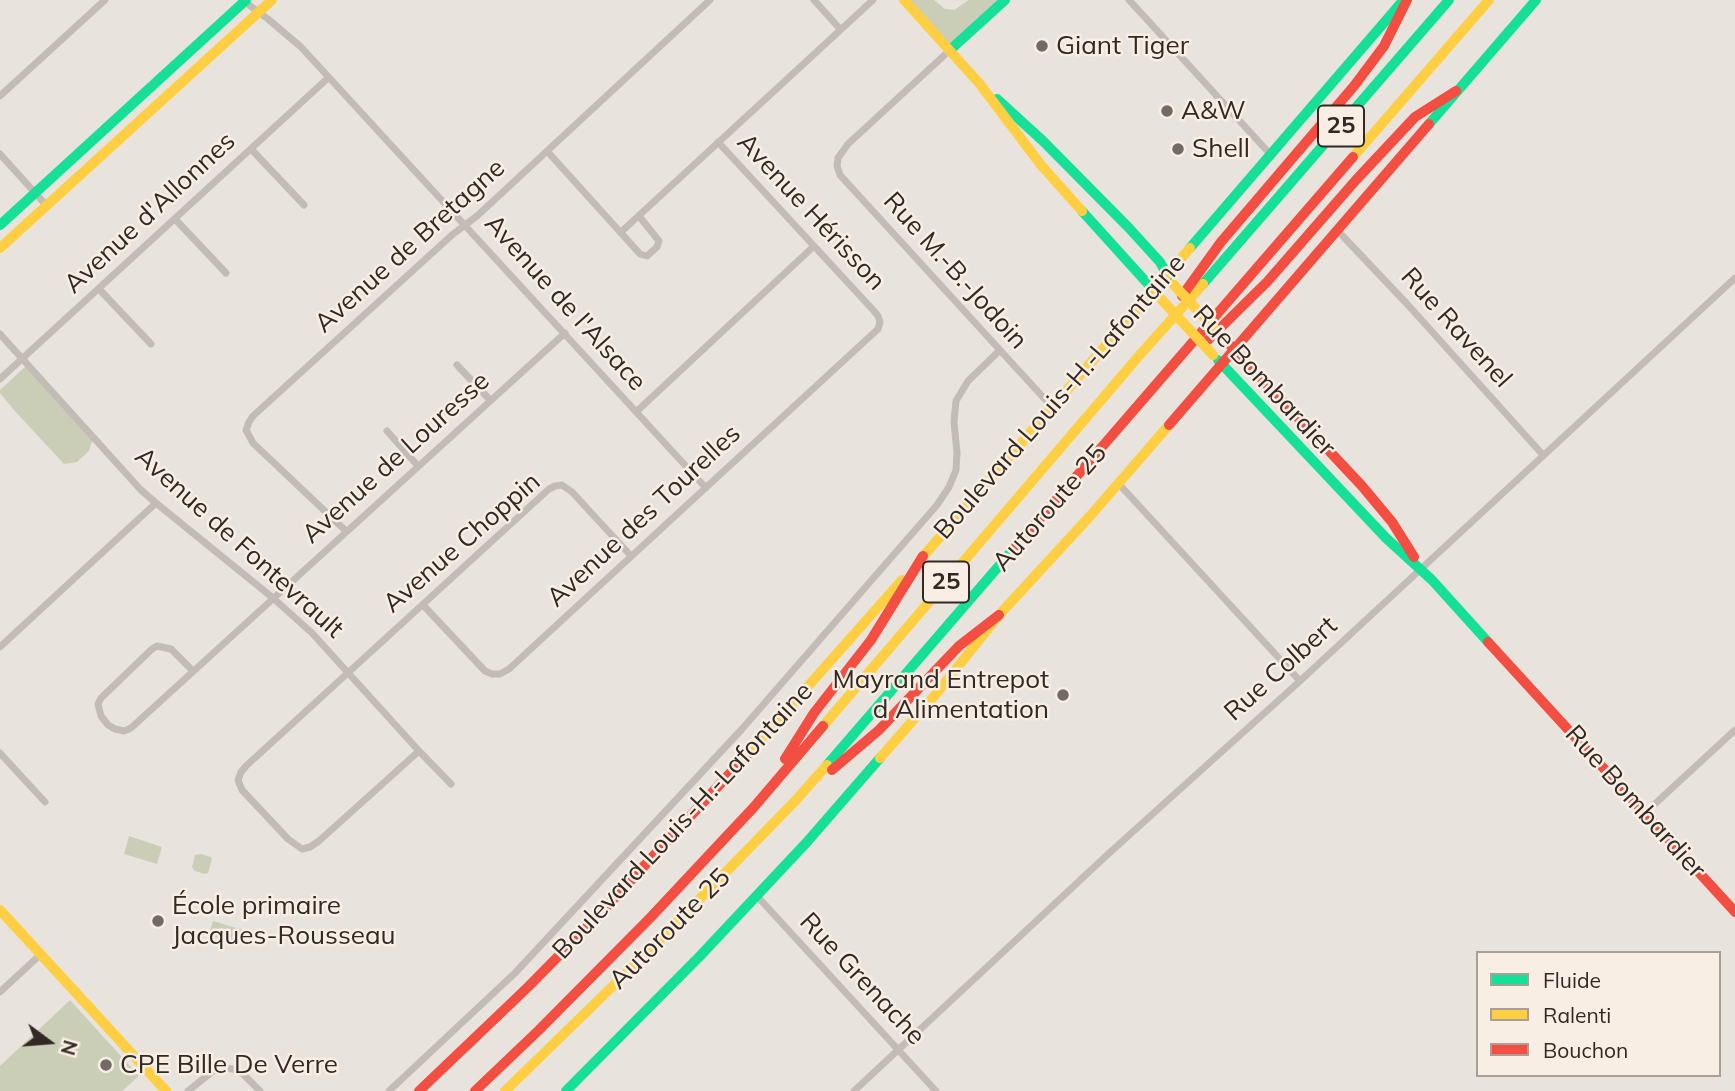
<!DOCTYPE html>
<html>
<head>
<meta charset="utf-8">
<style>
	body { margin:0 }
	#map { position:relative; width:1735px; height:1091px; overflow:hidden; background:#e9e3dd; font-family:Mulish,sans-serif }
	canvas { display:block }
	.legend { position:absolute; left:1476px; top:951px; width:245px; height:126px; box-sizing:border-box; background:#f8eee3; border:2px solid #a99f97; margin:0; padding:9px 12px; list-style:none; font-size:21px; color:#322925 }
	.legend li { display:flex; align-items:center; gap:14px; height:35px }
	.legend b { width:35px; border:2px solid #a99f97 }
	.north { position:absolute; left:14px; top:1007px; width:70px; height:70px; -webkit-text-stroke:5px #f8eee3; paint-order:stroke; rotate:106deg; font-size:19px; font-weight:700; line-height:28px; text-align:center; color:#322925 }
	.north::after { content:''; display:block; margin:auto; width:24px; height:32px; background:#322925; clip-path:polygon(50% 0,100% 100%,50% 72%,0 100%) }
</style>
</head>
<body>
<div id="map">
<canvas width="1735" height="1091"></canvas>
<ul class="legend">
<li><b style="height:9px;background:#16e098"></b>Fluide</li>
<li><b style="height:9px;background:#ffcf43"></b>Ralenti</li>
<li><b style="height:9px;background:#f24e42"></b>Bouchon</li>
</ul>
<div class="north">N</div>
</div>
<script>
const c = document.querySelector('canvas').getContext('2d');
c.lineJoin = 'round';
function fillPath(path, color) {
  c.fillStyle = color;
  c.fill(path, 'evenodd');
}
function shape(rows) {
  const path = new Path2D();
  for (const r of rows) {
    path.moveTo(r[0], r[1]);
    for (let i = 2; i < r.length; i += 2) path.lineTo(r[i], r[i + 1]);
  }
  return path;
}
function stroke(path, color, width, dash) {
  c.strokeStyle = color;
  c.lineWidth = width;
  c.lineCap = dash ? 'butt' : 'round';
  c.setLineDash(dash || []);
  c.stroke(path);
}
function write(font, color, halo, rows, align = 'center') {
  c.font = font + ' Mulish,sans-serif';
  c.lineWidth = 5;
  c.setLineDash([]);
  c.textBaseline = 'middle';
  c.strokeStyle = halo;
  c.fillStyle = color;
  for (const [text, x, y, turn = 0] of rows) {
    c.save();
    c.translate(x, y);
    c.rotate((+turn || 0) * Math.PI / 180);
    c.textAlign = isNaN(turn) ? turn : align;
    if (halo) c.strokeText(text, 0, 0);
    c.fillText(text, 0, 0);
    c.restore();
  }
}
fillPath(shape([
	[904,0,934,0,945,9,954,10,969,0,1005,0,950,50],
	[26,366,95,438,91,444,89,451,77,462,64,464,14,410,0,393,0,390],
	[129,836,162,847,157,864,124,854],
	[201,854,211,857,212,859,208,873,205,874,195,871,192,867,195,855],
	[213,921,243,930,238,945,209,935],
	[70,1000,139,1076,122,1091,0,1091,0,1066]
]), '#caceb7');
stroke(shape([
	[242,0,268,19,301,47,706,488],
	[814,0,840,29],
	[1129,0,1270,154],
	[950,50,848,144,838,158,837,166,840,175,1052,407],
	[0,96,105,0],
	[251,149,304,205],
	[547,151,640,254,647,256,657,247,659,241,639,216],
	[0,154,46,205],
	[175,219,226,273],
	[1337,230,1408,305,1543,455],
	[621,232,873,0],
	[99,289,151,344],
	[0,334,140,489,156,503,273,598,312,633,419,751,451,784],
	[457,365,490,400],
	[0,379,328,78],
	[636,412,813,247],
	[387,431,418,466],
	[1118,483,1300,681],
	[346,531,253,443,246,430,249,422,253,416,452,235,477,216,710,0],
	[423,605,485,671,492,674,500,674,509,669,878,329,880,322,878,316,874,311,718,142],
	[0,647,156,503],
	[192,670,171,649,157,646,152,649,101,698,98,704,101,716,108,725,115,729,124,731,131,728,565,333],
	[419,751,319,841,310,847,302,849,288,839,242,790,238,780,241,772,246,766,549,489,555,486,562,485,572,492,631,556],
	[0,753,45,802],
	[1645,813,1735,730],
	[757,896,936,1091],
	[0,992,41,954],
	[188,1091,213,1071,224,1068,233,1069,242,1073,260,1091],
	[389,1091,515,973,742,729,937,505,949,487,956,470,957,453,954,422,956,401,968,381,999,351],
	[854,1091,1106,856,1300,681,1735,278]
]), '#c3bcb6', 7);
stroke(shape([
	[950,50,1005,0],
	[997,99,1043,141,1129,228,1160,262,1169,279],
	[1429,124,1536,0],
	[1082,211,1157,294],
	[0,225,246,0],
	[1190,248,1401,3],
	[1203,284,1449,0],
	[1218,360,1386,538,1432,580,1488,642],
	[827,765,1017,545],
	[566,1091,700,956,807,842,880,758]
]), '#16e098', 10);
stroke(shape([
	[904,0,979,83,1041,165,1082,211],
	[1353,157,1489,0],
	[0,248,272,0],
	[920,560,1190,248],
	[823,726,1138,357,1203,284],
	[748,754,902,580],
	[880,758,936,694,999,615,1091,515,1169,425],
	[0,910,166,1091],
	[505,1091,654,946,796,800,827,765]
]), '#ffcf43', 10);
stroke(shape([
	[1182,296,1221,242,1354,86,1384,46,1407,0],
	[1208,340,1267,282,1356,180,1415,117,1456,91],
	[1230,345,1362,486,1392,522,1414,557],
	[1169,425,1429,124],
	[1017,545,1353,157],
	[1488,642,1735,912],
	[785,759,814,713,871,640,923,556],
	[832,770,879,730,959,646,999,615],
	[419,1091,528,987,594,920,748,754],
	[475,1091,539,1030,651,917,754,807,823,726]
]), '#f24e42', 10);
stroke(shape([
	[1173,284,1226,341],
	[1161,299,1213,355]
]), '#ffcf43', 10);
for (const [x, y, r, color] of [
	[1042,46,7,"#726a65"],
	[1167,111,7,"#726a65"],
	[1178,149,7,"#726a65"],
	[1063,695,7,"#726a65"],
	[158,921,7,"#726a65"],
	[106,1065,7,"#726a65"]
]) {
  const dot = new Path2D();
  dot.arc(x, y, r, 0, 2 * Math.PI);
  c.fillStyle = color;
  c.fill(dot);
  stroke(dot, '#f8eee3', 2.5);
}
for (const [x, y, w] of [
	[1341,126,46],
	[946,582,46]
]) {
  const box = new Path2D();
  box.roundRect(x - w / 2, y - 20.5, w, 41, 5);
  c.fillStyle = '#f8eee3';
  c.fill(box);
  stroke(box, '#322925', 2);
}
write('bold 24px', '#322925', null, [
	["25",1341,126],
	["25",946,582]
]);
write('26px', '#322925', '#f8eee3', [
	["Giant Tiger",1056,46],
	["A&W",1181,111],
	["Shell",1192,149],
	["Mayrand Entrepot",1049,680,"right"],
	["d Alimentation",1049,710,"right"],
	["École primaire",172,906],
	["Jacques-Rousseau",172,936],
	["CPE Bille De Verre",120,1065]
], 'left');
write('26px', '#322925', '#f8eee3', [
	["Avenue Hérisson",811,212,47],
	["Avenue d'Allonnes",150,213,-43],
	["Avenue de Bretagne",410,246,-42],
	["Rue M.-B.-Jodoin",955,271,48],
	["Avenue de l'Alsace",565,303,48],
	["Rue Ravenel",1456,328,48],
	["Rue Bombardier",1264,381,47],
	["Boulevard Louis-H.-Lafontaine",1060,397,-49],
	["Avenue de Louresse",396,458,-42],
	["Autoroute 25",1050,508,-49],
	["Avenue des Tourelles",644,516,-43],
	["Avenue de Fontevrault",239,543,42],
	["Avenue Choppin",462,543,-41],
	["Rue Colbert",1281,669,-42],
	["Rue Bombardier",1635,802,48],
	["Boulevard Louis-H.-Lafontaine",683,821,-47],
	["Autoroute 25",670,929,-45],
	["Rue Grenache",862,979,47]
]);
</script>
</body>
</html>
